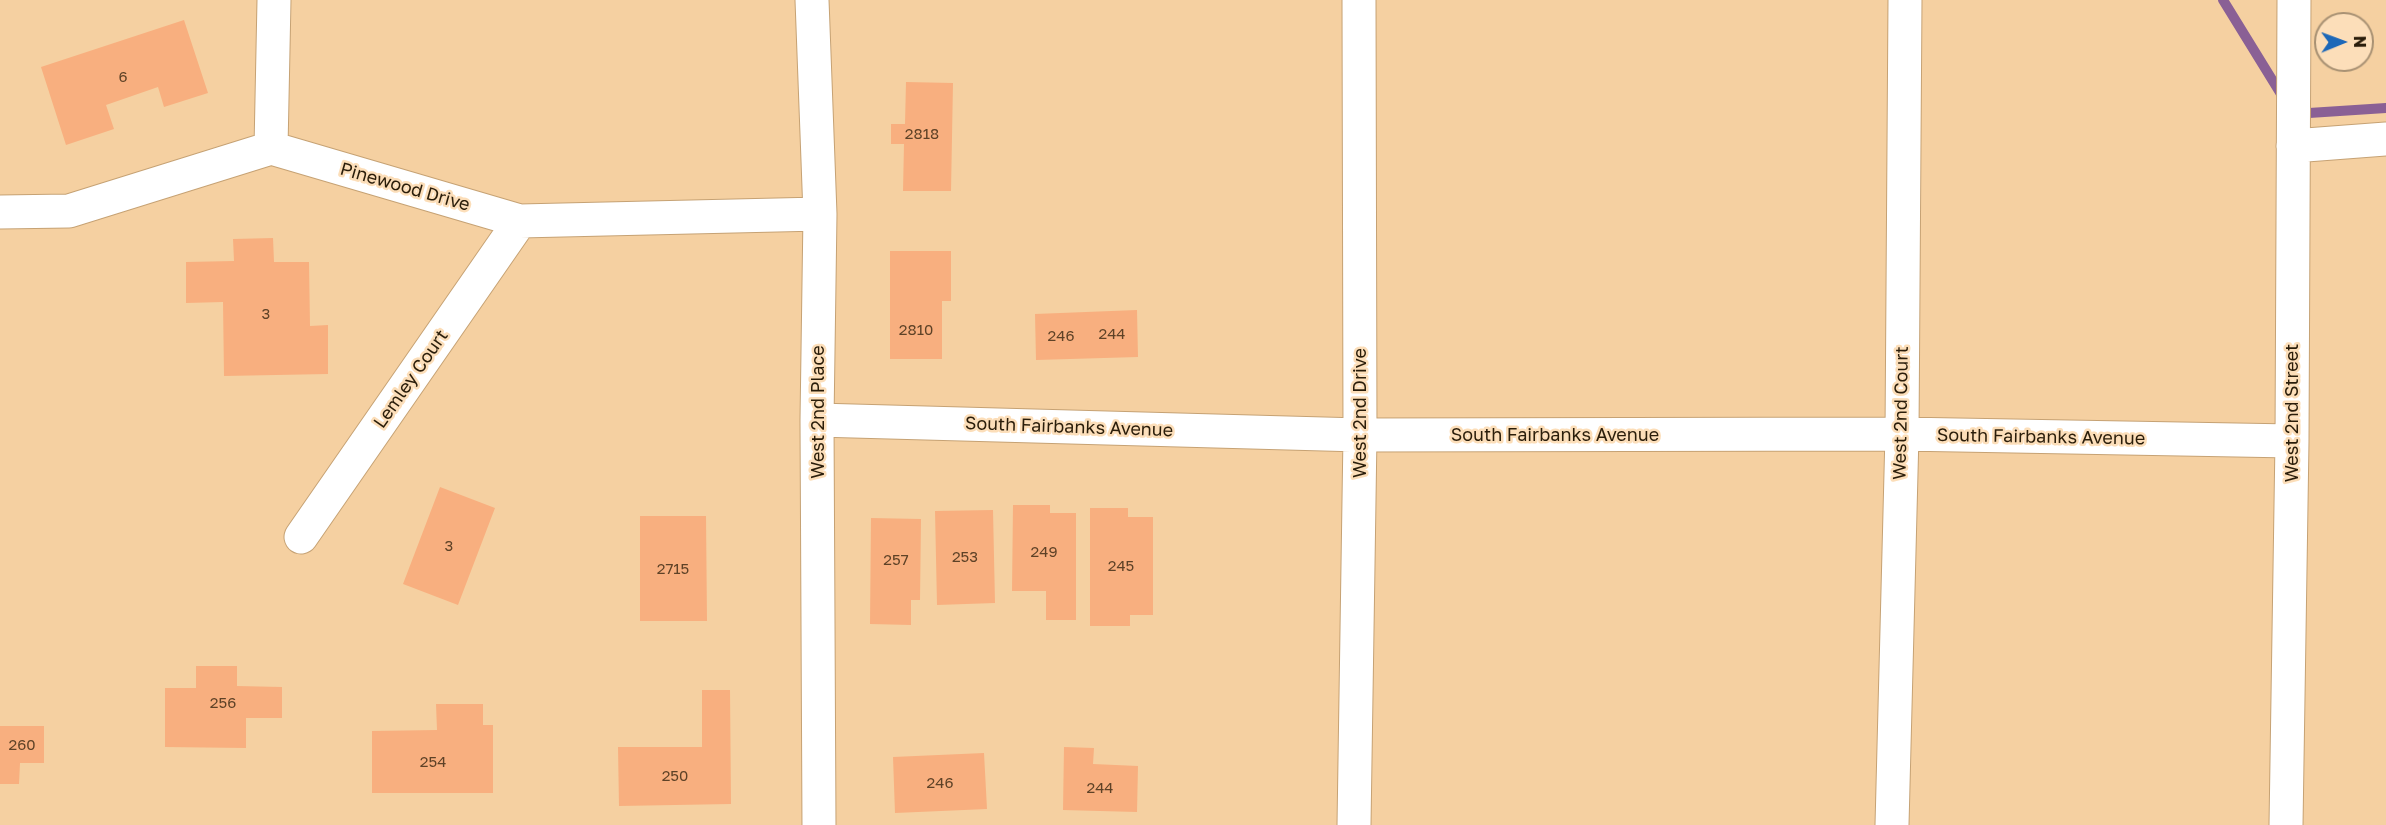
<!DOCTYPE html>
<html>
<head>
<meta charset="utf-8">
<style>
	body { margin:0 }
	#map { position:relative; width:2386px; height:825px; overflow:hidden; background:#f5d0a1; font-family:"Golos Text",sans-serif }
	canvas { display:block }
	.north { position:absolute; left:2314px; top:12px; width:60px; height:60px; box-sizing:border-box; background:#fcdeb9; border:2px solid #a89173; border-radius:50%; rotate:89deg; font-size:16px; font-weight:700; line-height:24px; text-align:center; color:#2a1d0a }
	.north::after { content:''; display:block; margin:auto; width:21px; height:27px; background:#1d68b8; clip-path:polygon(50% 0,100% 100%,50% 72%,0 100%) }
</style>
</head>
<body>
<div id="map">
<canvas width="2386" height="825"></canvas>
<div class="north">N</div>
</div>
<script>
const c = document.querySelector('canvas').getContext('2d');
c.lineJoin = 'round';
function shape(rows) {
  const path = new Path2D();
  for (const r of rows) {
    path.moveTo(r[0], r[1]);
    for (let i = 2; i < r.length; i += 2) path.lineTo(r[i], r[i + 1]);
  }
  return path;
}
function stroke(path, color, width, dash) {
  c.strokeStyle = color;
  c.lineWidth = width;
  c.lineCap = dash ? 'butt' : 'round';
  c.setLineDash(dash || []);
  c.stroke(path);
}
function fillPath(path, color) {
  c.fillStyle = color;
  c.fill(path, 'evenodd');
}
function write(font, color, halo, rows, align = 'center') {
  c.font = font + ' "Golos Text",sans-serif';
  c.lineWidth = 5;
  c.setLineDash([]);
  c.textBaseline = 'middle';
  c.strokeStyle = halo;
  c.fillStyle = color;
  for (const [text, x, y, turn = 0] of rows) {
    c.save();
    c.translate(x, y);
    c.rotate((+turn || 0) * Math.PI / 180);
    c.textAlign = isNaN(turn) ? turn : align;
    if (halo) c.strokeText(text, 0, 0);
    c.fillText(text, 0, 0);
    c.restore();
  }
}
stroke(shape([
	[2223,0,2284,99],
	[2309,113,2386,108]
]), '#8a6095', 10);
fillPath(shape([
	[184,20,208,93,164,107,158,87,106,105,114,129,66,145,41,67],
	[906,82,953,83,951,191,903,191,904,144,891,144,891,124,905,124],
	[273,238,274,262,309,262,310,326,328,325,328,374,224,376,223,302,186,303,186,262,234,261,233,239],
	[890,251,951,251,951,301,942,301,942,359,890,359],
	[1137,310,1138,357,1036,360,1035,314],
	[440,487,495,508,458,605,403,584],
	[1013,505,1050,505,1050,513,1076,513,1076,620,1046,620,1046,591,1012,591],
	[1090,508,1128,508,1128,517,1153,517,1153,615,1130,615,1130,626,1090,626],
	[993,510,995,603,937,605,935,511],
	[640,516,706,516,707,621,640,621],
	[871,518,921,519,920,600,911,600,911,625,870,624],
	[196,666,237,666,237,686,282,687,282,718,246,718,246,748,165,747,165,688,196,688],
	[702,690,730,690,731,804,619,806,618,747,702,747],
	[436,704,483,704,483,725,493,725,493,793,372,793,372,731,437,730],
	[0,726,44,726,44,763,20,763,19,784,0,784],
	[1064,747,1094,748,1093,764,1138,766,1137,812,1063,810],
	[984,753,987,809,895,813,893,757]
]), '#f8af7f');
const minor = shape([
	[812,0,820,214,817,420,819,825],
	[2293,146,2386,139],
	[271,148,274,0],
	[0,212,69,211,271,148,520,221,820,214],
	[817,420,1360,435,1902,434,2292,441],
	[301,537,520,221],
	[1354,825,1360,435,1359,0],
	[1892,825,1902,434,1905,0],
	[2286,825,2292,441,2294,0]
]);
stroke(minor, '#c6a274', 35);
stroke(minor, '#fff', 33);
write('15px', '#5e4227', null, [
	["6",123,77],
	["2818",922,134],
	["3",266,314],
	["2810",916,330],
	["244",1112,334],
	["246",1061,336],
	["3",449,546],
	["249",1044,552],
	["253",965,557],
	["257",896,560],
	["245",1121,566],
	["2715",673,569],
	["256",223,703],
	["260",22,745],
	["254",433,762],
	["250",675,776],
	["246",940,783],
	["244",1100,788]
]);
write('18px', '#2a1d0a', '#fcdeb9', [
	["Pinewood Drive",405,187,16],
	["Lemley Court",411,379,-55],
	["West 2nd Place",818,412,-90],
	["West 2nd Drive",1360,413,-90],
	["West 2nd Court",1901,413,-89],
	["West 2nd Street",2292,413,-90],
	["South Fairbanks Avenue",1069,427,2],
	["South Fairbanks Avenue",1555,435],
	["South Fairbanks Avenue",2041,437,1]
]);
</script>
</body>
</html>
